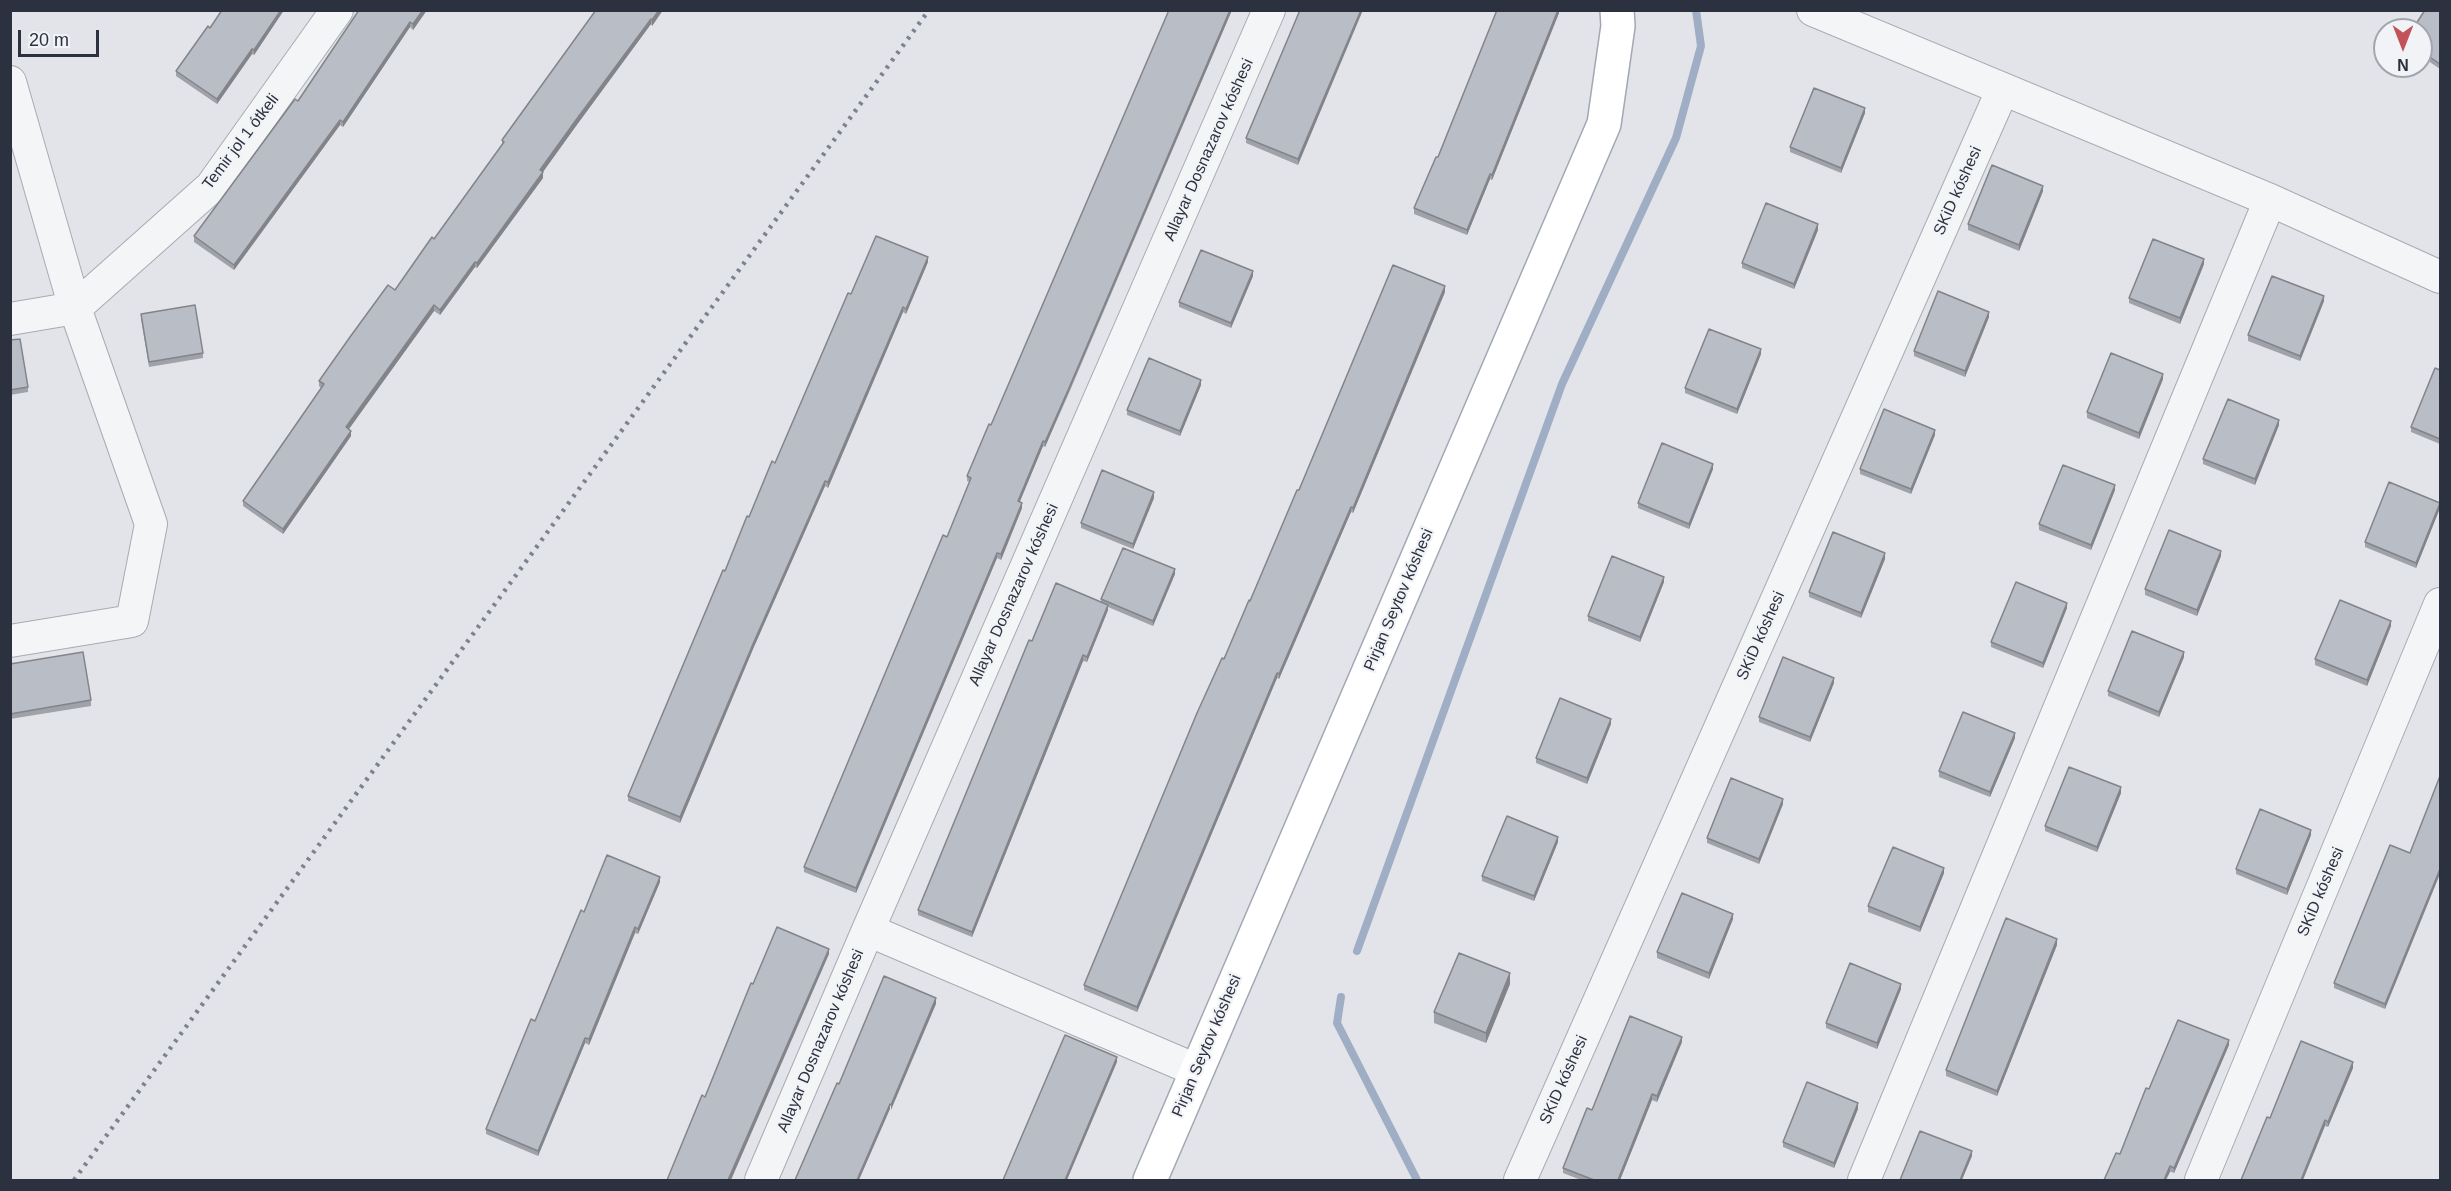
<!DOCTYPE html>
<html>
<head>
<meta charset="utf-8">
<style>
	body { margin:0 }
	#map { position:relative; width:2451px; height:1191px; overflow:hidden; background:#e2e4e9; font-family:Helvetica,sans-serif }
	canvas { display:block }
	.frame { position:absolute; inset:0; border:12px solid #2b313f; pointer-events:none }
	.north { position:absolute; left:2373px; top:18px; width:60px; height:60px; box-sizing:border-box; background:#f1f3f6; border:2px solid #a2a5ad; border-radius:50%; rotate:180deg; font-size:16px; font-weight:700; line-height:24px; text-align:center; color:#2b313f }
	.north::after { content:''; display:block; margin:auto; width:21px; height:27px; background:#c15359; clip-path:polygon(50% 0,100% 100%,50% 72%,0 100%) }
	.scale { position:absolute; left:18px; top:30px; width:81px; height:27px; box-sizing:border-box; border:3px solid #2b313f; border-top:0; padding-left:8px; font-size:18px; line-height:21px; white-space:nowrap; color:#2b313f; -webkit-text-stroke:4px #f1f3f6; paint-order:stroke }
</style>
</head>
<body>
<div id="map">
<canvas width="2451" height="1191"></canvas>
<div class="frame"></div>
<div class="north">N</div>
<div class="scale">20 m</div>
</div>
<script>
const c = document.querySelector('canvas').getContext('2d');
c.lineJoin = 'round';
function shape(rows) {
  const path = new Path2D();
  for (const r of rows) {
    path.moveTo(r[0], r[1]);
    for (let i = 2; i < r.length; i += 2) path.lineTo(r[i], r[i + 1]);
  }
  return path;
}
function stroke(path, color, width, dash) {
  c.strokeStyle = color;
  c.lineWidth = width;
  c.lineCap = dash ? 'butt' : 'round';
  c.setLineDash(dash || []);
  c.stroke(path);
}
function fillPath(path, color) {
  c.fillStyle = color;
  c.fill(path, 'evenodd');
}
function write(font, color, halo, rows, align = 'center') {
  c.font = font + ' Helvetica,sans-serif';
  c.lineWidth = 4.5;
  c.setLineDash([]);
  c.textBaseline = 'middle';
  c.strokeStyle = halo;
  c.fillStyle = color;
  for (const [text, x, y, turn = 0] of rows) {
    c.save();
    c.translate(x, y);
    c.rotate((+turn || 0) * Math.PI / 180);
    c.textAlign = isNaN(turn) ? turn : align;
    if (halo) c.strokeText(text, 0, 0);
    c.fillText(text, 0, 0);
    c.restore();
  }
}
stroke(shape([
	[1357,951,1562,384,1676,138,1701,46,1696,10],
	[1341,997,1337,1023,1417,1180]
]), '#a0aec5', 8);
const street = shape([
	[1813,10,2270,200,2440,277],
	[10,82,75,308,151,524,132,621,10,641],
	[10,319,75,308,211,187,337,10],
	[868,930,1196,1070],
	[761,1180,868,930,1269,10],
	[1520,1180,2002,91],
	[1864,1180,2270,200],
	[2201,1180,2440,604]
]);
const primary = shape([
	[1150,1180,1604,124,1618,26,1617,10]
]);
stroke(street, '#a7abb3', 34);
stroke(primary, '#a2a7b3', 36);
stroke(street, '#f4f5f7', 32);
stroke(primary, '#fff', 33);
stroke(shape([
	[74,1180,929,10]
]), '#7d8291', 4.5, [3, 6]);
fillPath(shape([
	[284,10,254,55,252,54,217,104,176,76,176,71,210,28],
	[359,10,427,10,413,30,410,27,343,127,340,125,234,270,194,242,194,236,298,101],
	[663,10,652,26,651,24,576,126,543,172,543,178,477,268,475,267,440,315,434,311,349,429,351,436,283,534,243,506,243,501,321,388,319,386,319,381,395,290,434,239,502,145,502,140,533,96],
	[1169,10,1232,10,1069,393,1045,447,1043,446,1020,501,1022,508,1001,560,997,558,856,893,804,872,804,867,947,537,970,482,967,481,967,476,991,425],
	[1300,10,1298,165,1246,143,1246,138],
	[1559,10,1559,13,1492,180,1490,179,1467,235,1414,214,1414,208],
	[2440,10,2440,69,2421,56,2421,30],
	[1865,113,1841,173,1790,152,1790,147],
	[2043,191,2019,251,1968,230,1968,224],
	[1818,230,1794,289,1742,268,1742,263],
	[928,262,906,314,903,312,828,488,825,486,753,649,680,823,628,801,628,796,725,571,749,517,775,463],
	[2204,264,2180,324,2129,303,2129,298],
	[1253,276,1231,328,1179,307,1179,302],
	[1445,292,1353,513,1351,512,1279,679,1277,678,1137,1012,1084,990,1084,985,1224,659,1299,490],
	[2324,301,2300,361,2248,341,2248,335],
	[141,314,203,353,203,358,149,367,141,319],
	[1989,317,1965,377,1914,356,1914,351],
	[10,340,28,387,28,392,10,395],
	[1761,354,1737,414,1685,393,1685,388],
	[2440,370,2440,444,2411,432,2411,427],
	[2163,379,2139,439,2087,418,2087,412],
	[1201,385,1180,436,1127,415,1127,410],
	[2279,425,2255,485,2203,464,2203,459],
	[1935,435,1911,494,1860,474,1860,469],
	[1713,469,1689,529,1638,508,1638,503],
	[2115,490,2091,550,2039,530,2039,524],
	[1154,498,1133,549,1081,528,1081,523],
	[2440,508,2416,568,2365,547,2365,542],
	[2221,556,2197,616,2145,595,2145,589],
	[1885,559,1861,618,1809,597,1809,592],
	[1175,574,1153,626,1108,607,1108,610,1087,662,1083,661,972,937,918,915,918,910,1032,641,1101,602,1101,599],
	[1664,582,1640,642,1588,621,1588,616],
	[2067,608,2043,668,1991,647,1991,642],
	[2391,626,2367,686,2315,665,2315,659],
	[2184,657,2159,717,2108,696,2108,691],
	[10,664,91,700,91,706,10,719],
	[1834,683,1810,742,1759,722,1759,717],
	[1611,724,1587,784,1536,763,1536,758],
	[2015,738,1990,797,1939,777,1939,771],
	[2121,793,2097,852,2045,831,2045,826],
	[1783,804,1759,864,1707,843,1707,838],
	[2311,835,2287,895,2236,874,2236,869],
	[1558,842,1534,901,1482,881,1482,876],
	[2410,853,2385,1009,2334,988,2334,983],
	[1944,873,1920,932,1868,912,1868,906],
	[660,882,638,934,635,933,589,1045,585,1043,538,1156,486,1134,486,1129,584,912],
	[1733,919,1709,979,1657,958,1657,952],
	[2057,945,1997,1096,1946,1076,1946,1070],
	[1510,984,1486,1043,1434,1023,1434,1012],
	[1901,989,1877,1049,1826,1028,1826,1023],
	[1682,1042,1657,1102,1652,1100,1620,1180,1581,1180,1563,1173,1563,1168,1592,1110],
	[2229,1045,2174,1173,2120,1154,2149,1089],
	[2353,1068,2328,1127,2325,1126,2270,1118],
	[1858,1109,1834,1168,1783,1147,1783,1142]
]), '#9fa3a9');
fillPath(shape([
	[281,10,284,10,254,55,254,50],
	[423,10,427,10,413,30,413,24],
	[659,10,663,10,652,26,652,20],
	[1230,10,1232,10,1045,447,1045,442],
	[1361,10,1363,10,1298,165,1298,159],
	[1558,10,1559,10,1559,13,1492,180,1492,175],
	[651,19,651,24,576,126,540,176,540,170,576,120],
	[410,22,410,27,343,127,343,122],
	[252,49,252,54,217,104,217,99],
	[1865,108,1865,113,1841,173,1841,168],
	[340,120,340,125,234,270,234,265],
	[543,172,543,178,477,268,477,263],
	[1490,174,1490,179,1467,235,1467,230],
	[2043,186,2043,191,2019,251,2019,245],
	[1818,224,1818,230,1794,289,1794,284],
	[928,257,928,262,906,314,906,309],
	[2204,259,2204,264,2180,324,2180,318],
	[475,262,475,267,440,315,440,310],
	[1253,271,1253,276,1231,328,1231,323],
	[1445,286,1445,292,1353,513,1353,508],
	[2324,296,2324,301,2300,361,2300,356],
	[434,305,434,311,346,433,346,427],
	[903,307,903,312,828,488,828,482],
	[1989,312,1989,317,1965,377,1965,371],
	[1761,349,1761,354,1737,414,1737,409],
	[2163,374,2163,379,2139,439,2139,433],
	[1201,380,1201,385,1180,436,1180,431],
	[2279,420,2279,425,2255,485,2255,479],
	[1935,430,1935,435,1911,494,1911,489],
	[351,431,351,436,283,534,283,529],
	[1043,441,1043,446,1018,506,1018,501],
	[1713,464,1713,469,1689,529,1689,524],
	[825,481,825,486,753,649,680,823,680,817,753,644],
	[2115,485,2115,490,2091,550,2091,545],
	[1154,492,1154,498,1133,549,1133,544],
	[1022,503,1022,508,1001,560,1001,554],
	[2440,503,2440,508,2416,568,2416,563],
	[1351,507,1351,512,1279,679,1279,674],
	[2221,551,2221,556,2197,616,2197,610],
	[997,553,997,558,856,893,856,888],
	[1885,553,1885,559,1861,618,1861,613],
	[1175,569,1175,574,1153,626,1153,621],
	[1664,577,1664,582,1640,642,1640,637],
	[2067,603,2067,608,2043,668,2043,663],
	[1108,605,1108,610,1087,662,1087,657],
	[2391,621,2391,626,2367,686,2367,680],
	[2184,652,2184,657,2159,717,2159,712],
	[1083,655,1083,661,972,937,972,932],
	[1277,673,1277,678,1137,1012,1137,1007],
	[1834,678,1834,683,1810,742,1810,737],
	[1611,719,1611,724,1587,784,1587,778],
	[2015,733,2015,738,1990,797,1990,792],
	[2121,787,2121,793,2097,852,2097,847],
	[1783,799,1783,804,1759,864,1759,859],
	[2311,830,2311,835,2287,895,2287,889],
	[1558,837,1558,842,1534,901,1534,896],
	[1944,868,1944,873,1920,932,1920,927],
	[2440,869,2440,874,2385,1009,2385,1004],
	[660,877,660,882,638,934,638,929],
	[1733,914,1733,919,1709,979,1709,973],
	[635,927,635,933,589,1045,589,1039],
	[2057,939,2057,945,1997,1096,1997,1091],
	[829,949,829,954,731,1180,728,1180],
	[1510,973,1510,984,1486,1043,1486,1033],
	[1901,984,1901,989,1877,1049,1877,1043],
	[936,998,936,1004,891,1110,891,1105],
	[1682,1037,1682,1042,1657,1102,1657,1096],
	[585,1038,585,1043,538,1156,538,1151],
	[2229,1040,2229,1045,2174,1173,2174,1168],
	[1117,1057,1117,1062,1067,1180,1065,1180],
	[2353,1062,2353,1068,2328,1127,2328,1122],
	[1652,1094,1652,1100,1620,1180,1618,1180],
	[1858,1103,1858,1109,1834,1168,1834,1163],
	[890,1104,890,1109,859,1180,857,1180],
	[2325,1120,2325,1126,2303,1180,2301,1180],
	[1972,1151,1972,1156,1962,1180,1960,1180],
	[2170,1166,2170,1172,2166,1180,2164,1180]
]), '#82848a');
const building = shape([
	[222,10,281,10,254,50,252,49,217,99,176,71,208,26,210,28,222,10],
	[359,10,423,10,413,24,410,22,343,122,340,120,234,265,194,236,295,99,298,101,359,10],
	[596,10,659,10,652,20,651,19,576,120,540,170,543,172,477,263,475,262,440,310,434,305,346,427,351,431,283,529,243,501,324,384,319,381,350,337,388,285,395,290,432,237,434,239,504,142,502,140,596,10],
	[1169,10,1230,10,1069,388,1045,442,1043,441,1018,501,1022,503,1001,554,997,553,856,888,804,867,943,535,947,537,971,478,967,476,989,424,991,425,1169,10],
	[1300,10,1361,10,1298,159,1246,138,1300,10],
	[1497,10,1558,10,1492,175,1490,174,1467,230,1414,208,1436,157,1438,157,1497,10],
	[2425,10,2440,10,2440,64,2421,51,2421,30,2412,30,2425,10],
	[1814,88,1865,108,1841,168,1790,147,1814,88],
	[1992,165,2043,186,2019,245,1968,224,1992,165],
	[1766,203,1818,224,1794,284,1742,263,1766,203],
	[876,236,928,257,906,309,903,307,828,482,825,481,753,644,680,817,628,796,723,570,725,571,747,516,749,517,772,461,775,463,848,293,851,294,876,236],
	[2153,239,2204,259,2180,318,2129,298,2153,239],
	[1201,250,1253,271,1231,323,1179,302,1201,250],
	[1393,265,1445,286,1353,508,1351,507,1279,674,1277,673,1137,1007,1084,985,1197,713,1222,658,1224,659,1249,600,1250,601,1297,490,1299,490,1393,265],
	[2272,276,2324,296,2300,356,2248,335,2272,276],
	[1938,291,1989,312,1965,371,1914,351,1938,291],
	[195,305,203,353,149,362,141,314,195,305],
	[1709,329,1761,349,1737,409,1685,388,1709,329],
	[20,339,28,387,10,390,10,340,20,339],
	[2111,353,2163,374,2139,433,2087,412,2111,353],
	[1149,358,1201,380,1180,431,1127,410,1149,358],
	[2435,368,2440,370,2440,439,2411,427,2435,368],
	[2228,399,2279,420,2255,479,2203,459,2228,399],
	[1884,409,1935,430,1911,489,1860,469,1884,409],
	[1662,443,1713,464,1689,524,1638,503,1662,443],
	[2063,465,2115,485,2091,545,2039,524,2063,465],
	[1102,470,1154,492,1133,544,1081,523,1102,470],
	[2389,482,2440,503,2416,563,2365,542,2389,482],
	[2169,530,2221,551,2197,610,2145,589,2169,530],
	[1833,532,1885,553,1861,613,1809,592,1833,532],
	[1123,548,1175,569,1153,621,1101,599,1123,548],
	[1612,556,1664,577,1640,637,1588,616,1612,556],
	[2016,582,2067,603,2043,663,1991,642,2016,582],
	[1056,583,1108,605,1087,657,1083,655,972,932,918,910,1029,640,1032,641,1056,583],
	[2340,600,2391,621,2367,680,2315,659,2340,600],
	[2132,631,2184,652,2159,712,2108,691,2132,631],
	[83,652,91,700,10,714,10,664,83,652],
	[1783,657,1834,678,1810,737,1759,717,1783,657],
	[1560,698,1611,719,1587,778,1536,758,1560,698],
	[1963,712,2015,733,1990,792,1939,771,1963,712],
	[2069,767,2121,787,2097,847,2045,826,2069,767],
	[2440,776,2440,869,2385,1004,2334,983,2390,845,2410,853,2440,776],
	[1731,778,1783,799,1759,859,1707,838,1731,778],
	[2260,809,2311,830,2287,889,2236,869,2260,809],
	[1507,816,1558,837,1534,896,1482,876,1507,816],
	[1893,847,1944,868,1920,927,1868,906,1893,847],
	[607,855,660,877,638,929,635,927,589,1039,585,1038,538,1151,486,1129,531,1019,535,1021,581,910,584,912,607,855],
	[1682,893,1733,914,1709,973,1657,952,1682,893],
	[2006,918,2057,939,1997,1091,1946,1070,2006,918],
	[777,927,829,949,728,1180,667,1180,702,1095,705,1097,751,983,753,984,777,927],
	[1459,953,1510,973,1486,1033,1434,1012,1459,953],
	[1850,963,1901,984,1877,1043,1826,1023,1850,963],
	[884,976,936,998,891,1105,890,1104,857,1180,795,1180,837,1083,839,1084,884,976],
	[1630,1016,1682,1037,1657,1096,1652,1094,1618,1180,1594,1180,1563,1168,1587,1108,1592,1110,1630,1016],
	[2178,1020,2229,1040,2174,1168,2170,1166,2164,1180,2104,1180,2116,1153,2120,1154,2146,1088,2149,1089,2178,1020],
	[1065,1035,1117,1057,1065,1180,1003,1180,1065,1035],
	[2301,1041,2353,1062,2328,1122,2325,1120,2301,1180,2241,1180,2267,1117,2270,1118,2301,1041],
	[1807,1082,1858,1103,1834,1163,1783,1142,1807,1082],
	[1920,1131,1972,1151,1960,1180,1900,1180,1920,1131]
]);
fillPath(building, '#b9bdc5');
stroke(building, '#82848a', 1.5);
write('16px', '#2b313f', '#f1f3f6', [
	["Temir jol 1 ótkeli",241,142,-53],
	["Allayar Dosnazarov kóshesi",1209,150,-66],
	["SKiD kóshesi",1958,191,-66],
	["Allayar Dosnazarov kóshesi",1014,595,-66],
	["Pirjan Seytov kóshesi",1399,600,-67],
	["SKiD kóshesi",1761,636,-66],
	["SKiD kóshesi",2321,892,-67],
	["Allayar Dosnazarov kóshesi",821,1041,-67],
	["Pirjan Seytov kóshesi",1207,1046,-67],
	["SKiD kóshesi",1564,1080,-66]
]);
</script>
</body>
</html>
